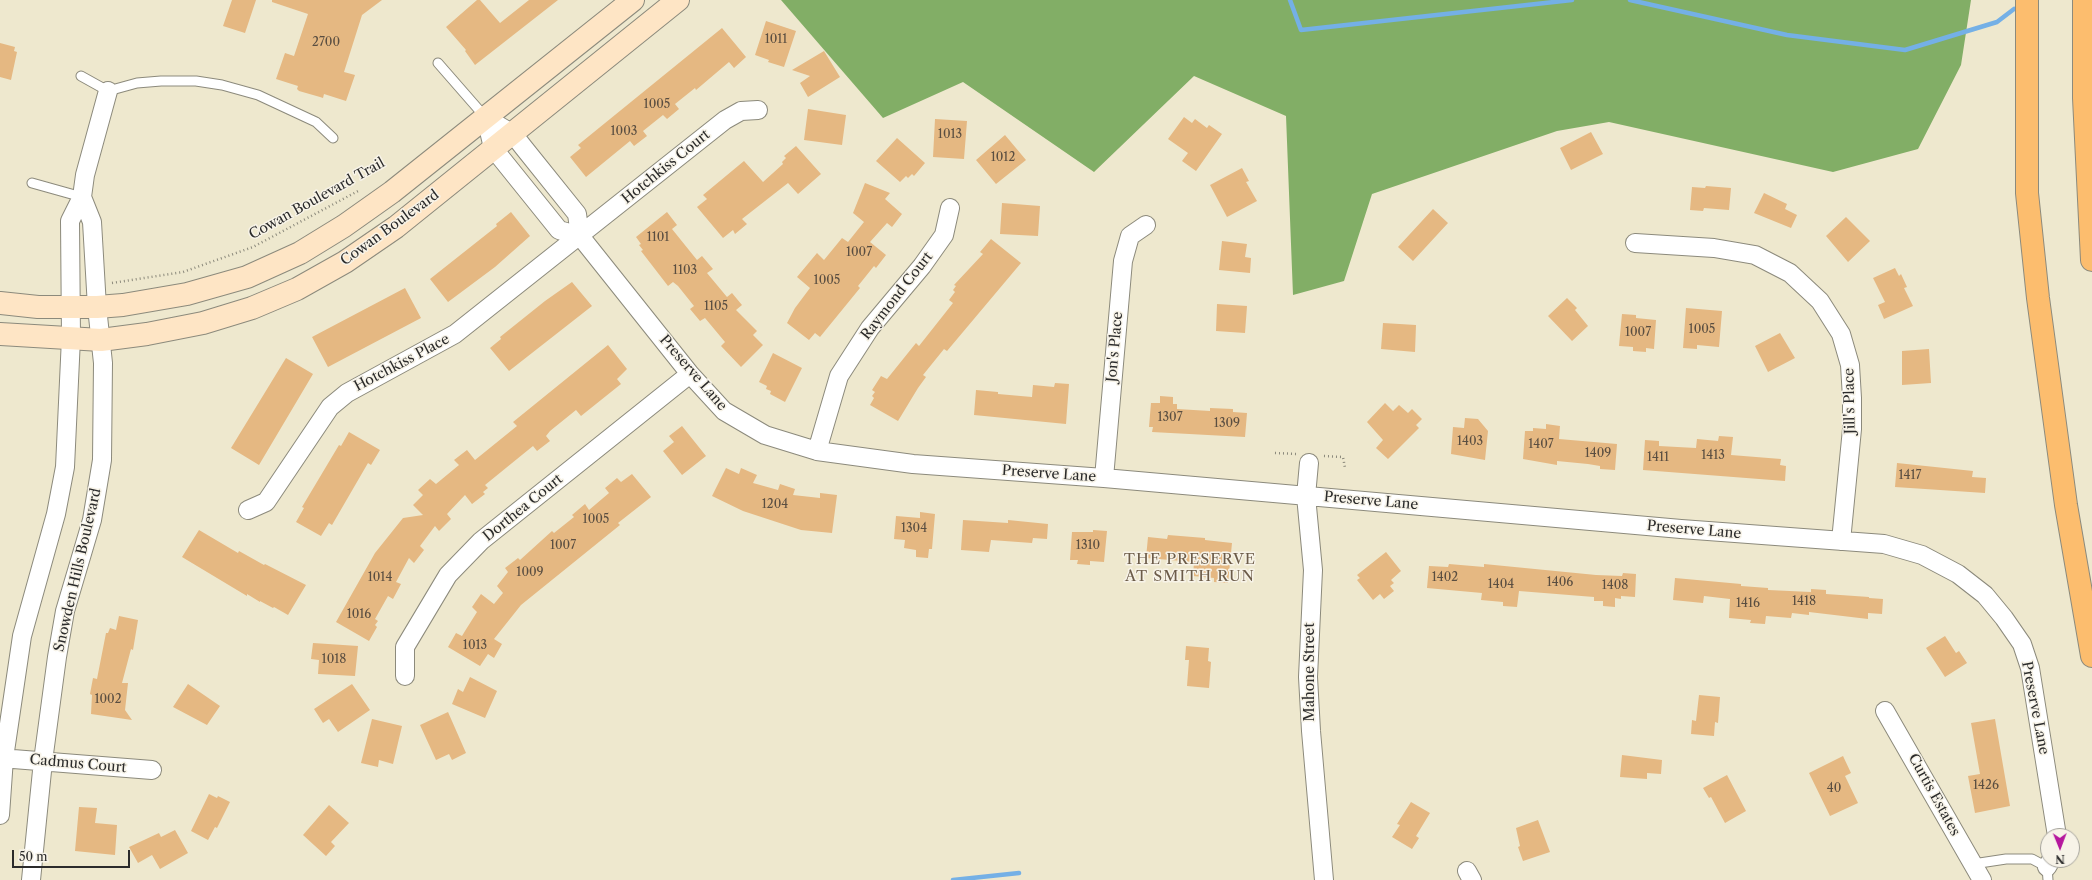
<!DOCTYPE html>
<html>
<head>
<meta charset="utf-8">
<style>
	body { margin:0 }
	#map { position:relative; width:2092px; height:880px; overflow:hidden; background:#eee8ce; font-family:"Libre Caslon Text",serif }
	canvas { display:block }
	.north { position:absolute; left:2040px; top:828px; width:40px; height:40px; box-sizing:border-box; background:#f7f3e8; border:1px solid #a5a39c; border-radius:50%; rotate:179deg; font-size:11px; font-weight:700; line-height:16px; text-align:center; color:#2b2b2b }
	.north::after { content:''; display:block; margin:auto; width:14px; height:18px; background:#b5179e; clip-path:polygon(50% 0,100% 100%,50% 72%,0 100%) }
	.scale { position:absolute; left:12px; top:850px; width:118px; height:18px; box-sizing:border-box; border:2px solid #2b2b2b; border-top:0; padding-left:5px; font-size:12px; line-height:14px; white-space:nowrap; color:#2b2b2b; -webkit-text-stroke:3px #f7f3e8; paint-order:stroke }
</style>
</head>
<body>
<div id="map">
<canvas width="2092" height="880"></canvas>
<div class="north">N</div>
<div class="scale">50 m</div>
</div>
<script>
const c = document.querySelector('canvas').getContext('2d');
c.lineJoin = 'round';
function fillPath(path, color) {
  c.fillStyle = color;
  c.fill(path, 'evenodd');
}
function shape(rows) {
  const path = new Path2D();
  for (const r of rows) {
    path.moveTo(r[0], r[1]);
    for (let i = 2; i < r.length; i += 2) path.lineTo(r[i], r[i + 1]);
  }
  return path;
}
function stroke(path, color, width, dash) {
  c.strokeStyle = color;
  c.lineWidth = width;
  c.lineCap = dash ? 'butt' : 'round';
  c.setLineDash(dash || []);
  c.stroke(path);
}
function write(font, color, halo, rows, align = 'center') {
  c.font = font + ' "Libre Caslon Text",serif';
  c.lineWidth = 3;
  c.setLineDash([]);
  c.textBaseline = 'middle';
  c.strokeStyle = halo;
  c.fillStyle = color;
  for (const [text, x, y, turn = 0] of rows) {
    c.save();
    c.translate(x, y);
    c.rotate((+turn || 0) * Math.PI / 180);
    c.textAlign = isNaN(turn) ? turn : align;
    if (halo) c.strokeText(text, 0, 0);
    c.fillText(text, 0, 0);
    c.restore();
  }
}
fillPath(shape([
	[781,0,1971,0,1961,65,1918,149,1833,172,1609,122,1557,131,1372,194,1344,281,1293,295,1286,116,1194,76,1094,172,963,82,883,118]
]), '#82ae66');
stroke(shape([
	[1290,0,1301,30,1572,0],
	[1630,0,1787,35,1905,50,1997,22,2014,9],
	[953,880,1019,873]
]), '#74b0e6', 4.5);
fillPath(shape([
	[232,0,256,0,245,33,223,26],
	[272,0,382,0,362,15,344,72,355,75,346,101,324,94,323,98,320,97,299,91,297,89,298,86,276,79,285,53,294,56,308,14,272,2],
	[477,0,480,0,500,23,529,0,558,0,475,65,465,51,466,50,446,27],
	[766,21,796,31,784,67,768,62,769,60,755,55],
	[722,28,746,57,734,68,729,62,696,90,695,88,675,104,679,109,667,119,663,115,643,131,647,136,634,146,630,141,586,177,570,157,581,148,578,145],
	[0,43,15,47,14,51,17,52,11,80,0,77],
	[824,51,840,77,808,97,800,83,810,76,792,70],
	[808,109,846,115,842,145,804,140],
	[1184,117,1192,123,1195,119,1207,128,1209,125,1222,134,1196,171,1182,161,1188,153,1168,139],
	[935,119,967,121,964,159,933,157],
	[1591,132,1603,154,1571,170,1560,148],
	[1005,135,1026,160,996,184,976,160],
	[897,138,925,163,914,176,912,174,908,178,906,176,900,182,876,161],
	[796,146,821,174,798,194,788,183,742,219,747,224,735,234,733,230,723,238,697,207,707,199,703,195,744,161,763,182,783,164,782,162,786,158,784,156],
	[1242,168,1249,181,1246,182,1257,201,1227,217,1210,185],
	[865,183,890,193,885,199,902,214,892,227,887,223,870,242,886,255,876,268,874,266,858,286,860,288,820,337,815,333,809,340,787,323,795,308,810,288,797,277,817,253,824,260,842,238,848,242,864,222,853,213],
	[1706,186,1731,188,1729,210,1704,208,1703,211,1690,210,1692,187,1705,188],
	[1764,193,1787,204,1785,209,1797,215,1791,228,1754,213],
	[1002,203,1040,206,1038,236,1000,234],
	[1433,209,1448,223,1413,261,1398,247],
	[511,212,530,236,495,267,448,302,430,279,497,226,496,224],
	[667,212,677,225,672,229,697,260,702,256,713,269,707,273,727,297,732,293,742,305,736,310,757,331,753,335,763,345,741,367,721,346,725,342,705,318,700,321,690,309,694,306,678,286,673,282,668,286,641,251,643,250,639,245,641,244,636,237],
	[1846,217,1870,241,1848,262,1826,236],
	[991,239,1021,263,947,351,944,349,923,375,926,377,918,388,898,421,870,405,874,398,872,396,875,392,872,390,881,376,887,379,916,343,919,346,953,303,949,300,955,292,953,290,956,286,954,285,983,254,980,252],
	[1222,241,1247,244,1245,257,1251,258,1250,273,1219,270],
	[1895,268,1899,276,1901,274,1907,287,1904,288,1913,306,1884,319,1878,305,1885,302,1873,278],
	[572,282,592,306,509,371,490,348,501,339,500,337,545,301],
	[405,288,421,318,328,367,312,337],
	[1567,298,1577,308,1575,310,1588,326,1572,341,1548,316],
	[1217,304,1247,306,1245,333,1216,331],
	[1686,308,1722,311,1719,347,1697,345,1697,349,1683,348],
	[1622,314,1636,315,1636,318,1656,320,1654,349,1646,348,1646,352,1633,351,1633,347,1619,346],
	[1383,323,1416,325,1415,352,1381,349],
	[1780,333,1795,358,1768,372,1755,346],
	[608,345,627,369,617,379,621,384,581,416,576,410,550,431,546,436,550,441,537,451,533,446,485,485,488,488,483,492,485,494,472,504,465,495,447,514,451,519,439,531,435,526,420,546,424,550,414,563,409,558,396,582,401,584,393,599,388,596,375,619,378,621,375,625,377,627,369,641,336,622,375,553,403,518,423,515,413,505,423,495,418,490,430,479,436,484,459,465,454,460,467,450,475,460,517,426,513,422],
	[1929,349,1931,383,1902,385,1902,351],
	[773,353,802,368,785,402,770,394,771,391,766,389,767,386,759,382],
	[286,358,313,374,259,465,231,448],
	[1055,383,1069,384,1066,424,974,415,976,390,998,392,998,394,1032,397,1033,385,1054,387],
	[1160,396,1173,397,1173,404,1177,404,1177,409,1210,411,1210,408,1233,409,1233,412,1247,413,1245,437,1152,432,1153,427,1149,427,1151,403,1160,403],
	[1385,403,1393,411,1399,405,1408,413,1412,409,1422,419,1416,425,1419,428,1388,459,1376,448,1383,440,1367,422],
	[1465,418,1478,419,1488,431,1485,460,1451,454,1453,427,1464,428],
	[1546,424,1560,426,1559,439,1617,444,1615,470,1600,469,1600,466,1588,464,1557,461,1557,465,1523,459,1525,431,1533,431,1533,428,1546,429],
	[682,426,706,456,682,475,663,451,674,442,669,436],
	[349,432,380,450,371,465,368,463,332,525,329,523,321,536,296,522,304,508,302,507,339,445,341,446],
	[1719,436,1733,437,1731,455,1781,459,1780,465,1786,466,1785,481,1643,470,1645,440,1659,441,1659,446,1696,448,1697,439,1718,441],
	[1897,463,1973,471,1972,477,1986,478,1985,493,1895,487],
	[726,468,739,474,741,468,757,475,753,483,778,490,780,484,795,489,793,495,820,498,820,493,837,495,832,533,801,530,743,511,712,496],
	[632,474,651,497,618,523,620,525,521,605,494,639,502,644,494,658,488,654,480,666,448,647,456,633,462,636,465,631,477,612,472,607,481,594,494,604,503,593,497,586,508,572,505,568,518,558,520,560,552,531,554,533,574,517,572,515,585,504,589,510,609,493,605,488,617,478,621,482],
	[920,512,935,514,932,549,929,549,928,558,916,557,916,550,904,548,905,540,894,539,896,516,920,518],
	[963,520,1008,523,1008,520,1048,524,1047,539,1033,538,1032,543,991,540,989,552,961,550],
	[199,530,238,553,239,551,264,565,265,564,306,585,288,615,274,607,273,608,260,601,260,602,247,594,247,596,182,557],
	[1093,530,1107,531,1104,562,1090,561,1090,565,1077,564,1078,560,1070,560,1072,532,1093,532],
	[1168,535,1205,538,1205,540,1232,543,1228,583,1214,582,1214,578,1193,576,1194,562,1146,558,1148,537,1167,539],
	[1386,552,1401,571,1391,580,1394,583,1390,586,1394,591,1384,599,1380,594,1373,600,1357,580,1360,578,1357,575],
	[1449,564,1484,567,1484,564,1596,575,1622,576,1623,573,1636,574,1635,597,1621,596,1621,599,1615,598,1615,607,1603,606,1603,601,1594,601,1594,597,1519,591,1517,607,1503,606,1503,602,1481,600,1482,593,1427,588,1429,566,1448,567],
	[1675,578,1741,584,1741,586,1768,588,1768,590,1811,592,1811,589,1826,590,1826,594,1869,597,1869,598,1883,599,1882,614,1868,613,1868,619,1809,612,1809,615,1792,613,1791,618,1766,616,1765,624,1750,623,1751,620,1729,618,1730,599,1704,596,1703,603,1673,600],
	[119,616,138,620,133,650,131,649,122,683,128,683,125,710,132,720,91,714,92,695,90,694,93,678,97,679,106,633,108,633,110,628,116,630],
	[1945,636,1956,653,1959,651,1967,663,1945,677,1926,648],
	[313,643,358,646,355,676,318,674,319,660,311,659],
	[1186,646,1209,648,1208,661,1211,662,1209,688,1187,686,1189,660,1185,660],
	[470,677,497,691,485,718,452,704,458,689,463,692],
	[188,684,220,706,207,725,173,707],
	[352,684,370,710,338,732,329,719,323,723,314,709],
	[1699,695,1720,697,1718,723,1715,722,1714,736,1691,734,1692,720,1696,721],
	[448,712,466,753,452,760,449,754,436,760,420,725],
	[372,719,402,726,393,764,379,760,378,767,361,763],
	[1995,719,2010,806,1975,813,1968,776,1980,774,1971,723],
	[1622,755,1662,760,1661,774,1647,773,1647,779,1620,777],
	[1843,756,1851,773,1845,776,1858,803,1830,816,1809,773],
	[1727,775,1746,811,1725,823,1711,797,1709,798,1703,788],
	[209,794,217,798,218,796,230,802,217,828,215,827,208,840,191,831],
	[1411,802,1430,813,1416,836,1419,838,1412,849,1392,837,1400,825,1397,824],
	[329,805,349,823,331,842,335,846,326,856,303,835],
	[79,807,97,808,95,823,117,825,115,855,75,851],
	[1538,820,1550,852,1523,861,1518,847,1520,846,1516,828],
	[175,830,188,853,160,869,152,855,138,863,129,847,159,833,161,837]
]), '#e5b882');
const service = shape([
	[438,63,486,118],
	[81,76,108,91,137,83,161,81,196,81,222,85,258,95,316,122,333,138],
	[32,183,82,197],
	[1973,864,2006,859,2032,859,2047,867,2048,880]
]);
const minor = shape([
	[486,118,513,134,524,148,577,214,580,236,690,374,724,411,765,435,817,451,913,464,1104,478,1681,529,1884,544,1922,555,1958,574,1985,595,2004,618,2022,644,2030,668,2057,836],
	[486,118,493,148,559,230,580,236],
	[1635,243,1714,248,1755,255,1790,273,1820,301,1841,334,1850,365,1852,398,1852,429,1841,541],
	[817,451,839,376,870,328,922,266,944,235,950,208],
	[1309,463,1306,496,1313,570,1308,677,1311,731,1324,880],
	[1104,478,1123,261,1130,236,1146,225],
	[248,510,266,502,330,407,347,393,455,334,725,120,741,111,758,110],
	[405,676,405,647,448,575,481,541,690,374],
	[1885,711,1982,880],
	[0,758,152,770],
	[0,815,4,758,22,636,56,514,65,467,71,338,70,221,82,197,85,175,108,91],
	[2047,867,2051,860],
	[1467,871,1472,880],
	[31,880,43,761,57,657,65,611,92,520,102,460,103,363,97,307,92,222,82,197]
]);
const secondary = shape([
	[0,303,38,307,97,307,123,305,187,294,247,277,300,253,344,226,392,192,633,0],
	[0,334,101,340,147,334,203,323,252,308,297,289,345,262,396,227,678,0]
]);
const motorway = shape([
	[2027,0,2027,193,2038,298,2066,505,2092,656],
	[2084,0,2084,98,2092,260]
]);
stroke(service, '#8c8a7c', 11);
stroke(minor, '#8c8a7c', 20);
stroke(secondary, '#8c8a7c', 24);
stroke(motorway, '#8c8a7c', 24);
stroke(shape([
	[112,283,183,272,253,247,360,190],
	[1275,453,1297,454],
	[1324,456,1343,457,1345,468]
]), '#8c8a7c', 2.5, [1, 3]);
stroke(service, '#fff', 9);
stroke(minor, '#fff', 18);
stroke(secondary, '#fee5c5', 22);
stroke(motorway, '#fcbd6e', 22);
write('12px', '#5a4e41', null, [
	["1011",776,40],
	["2700",326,43],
	["1005",657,105],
	["1003",624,132],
	["1013",950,135],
	["1012",1003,158],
	["1101",658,238],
	["1007",859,253],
	["1103",685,271],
	["1005",827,281],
	["1105",716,307],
	["1005",1702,330],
	["1007",1638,333],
	["1307",1170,418],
	["1309",1227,424],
	["1403",1470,442],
	["1407",1541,445],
	["1409",1598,454],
	["1413",1713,456],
	["1411",1658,458],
	["1417",1910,476],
	["1204",775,505],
	["1005",596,520],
	["1304",914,529],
	["1007",563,546],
	["1310",1088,546],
	["1009",530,573],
	["1014",380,578],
	["1402",1445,578],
	["1406",1560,583],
	["1404",1501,585],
	["1408",1615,586],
	["1418",1804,602],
	["1416",1748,604],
	["1016",359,615],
	["1013",475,646],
	["1018",334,660],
	["1002",108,700],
	["1426",1986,786],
	["40",1834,789]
]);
write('14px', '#2b2b2b', '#f7f3e8', [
	["Hotchkiss Court",666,167,-39],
	["Cowan Boulevard Trail",317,199,-29],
	["Cowan Boulevard",390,228,-36],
	["Raymond Court",897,296,-52],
	["Jon's Place",1115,347,-85],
	["Hotchkiss Place",402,363,-28],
	["Preserve Lane",693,373,49],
	["Jill's Place",1850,401,-91],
	["Preserve Lane",1049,474,4],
	["Preserve Lane",1371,501,5],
	["Dorthea Court",523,508,-39],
	["Preserve Lane",1694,530,5],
	["Snowden Hills Boulevard",78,570,-77],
	["Mahone Street",1310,672,-90],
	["Preserve Lane",2035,708,79],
	["Cadmus Court",78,764,5],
	["Curtis Estates",1934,795,61]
]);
c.letterSpacing = '1px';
write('15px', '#6c5c49', '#f7f3e8', [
	["THE PRESERVE",1190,560],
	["AT SMITH RUN",1190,577]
]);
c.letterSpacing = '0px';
</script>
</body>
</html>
